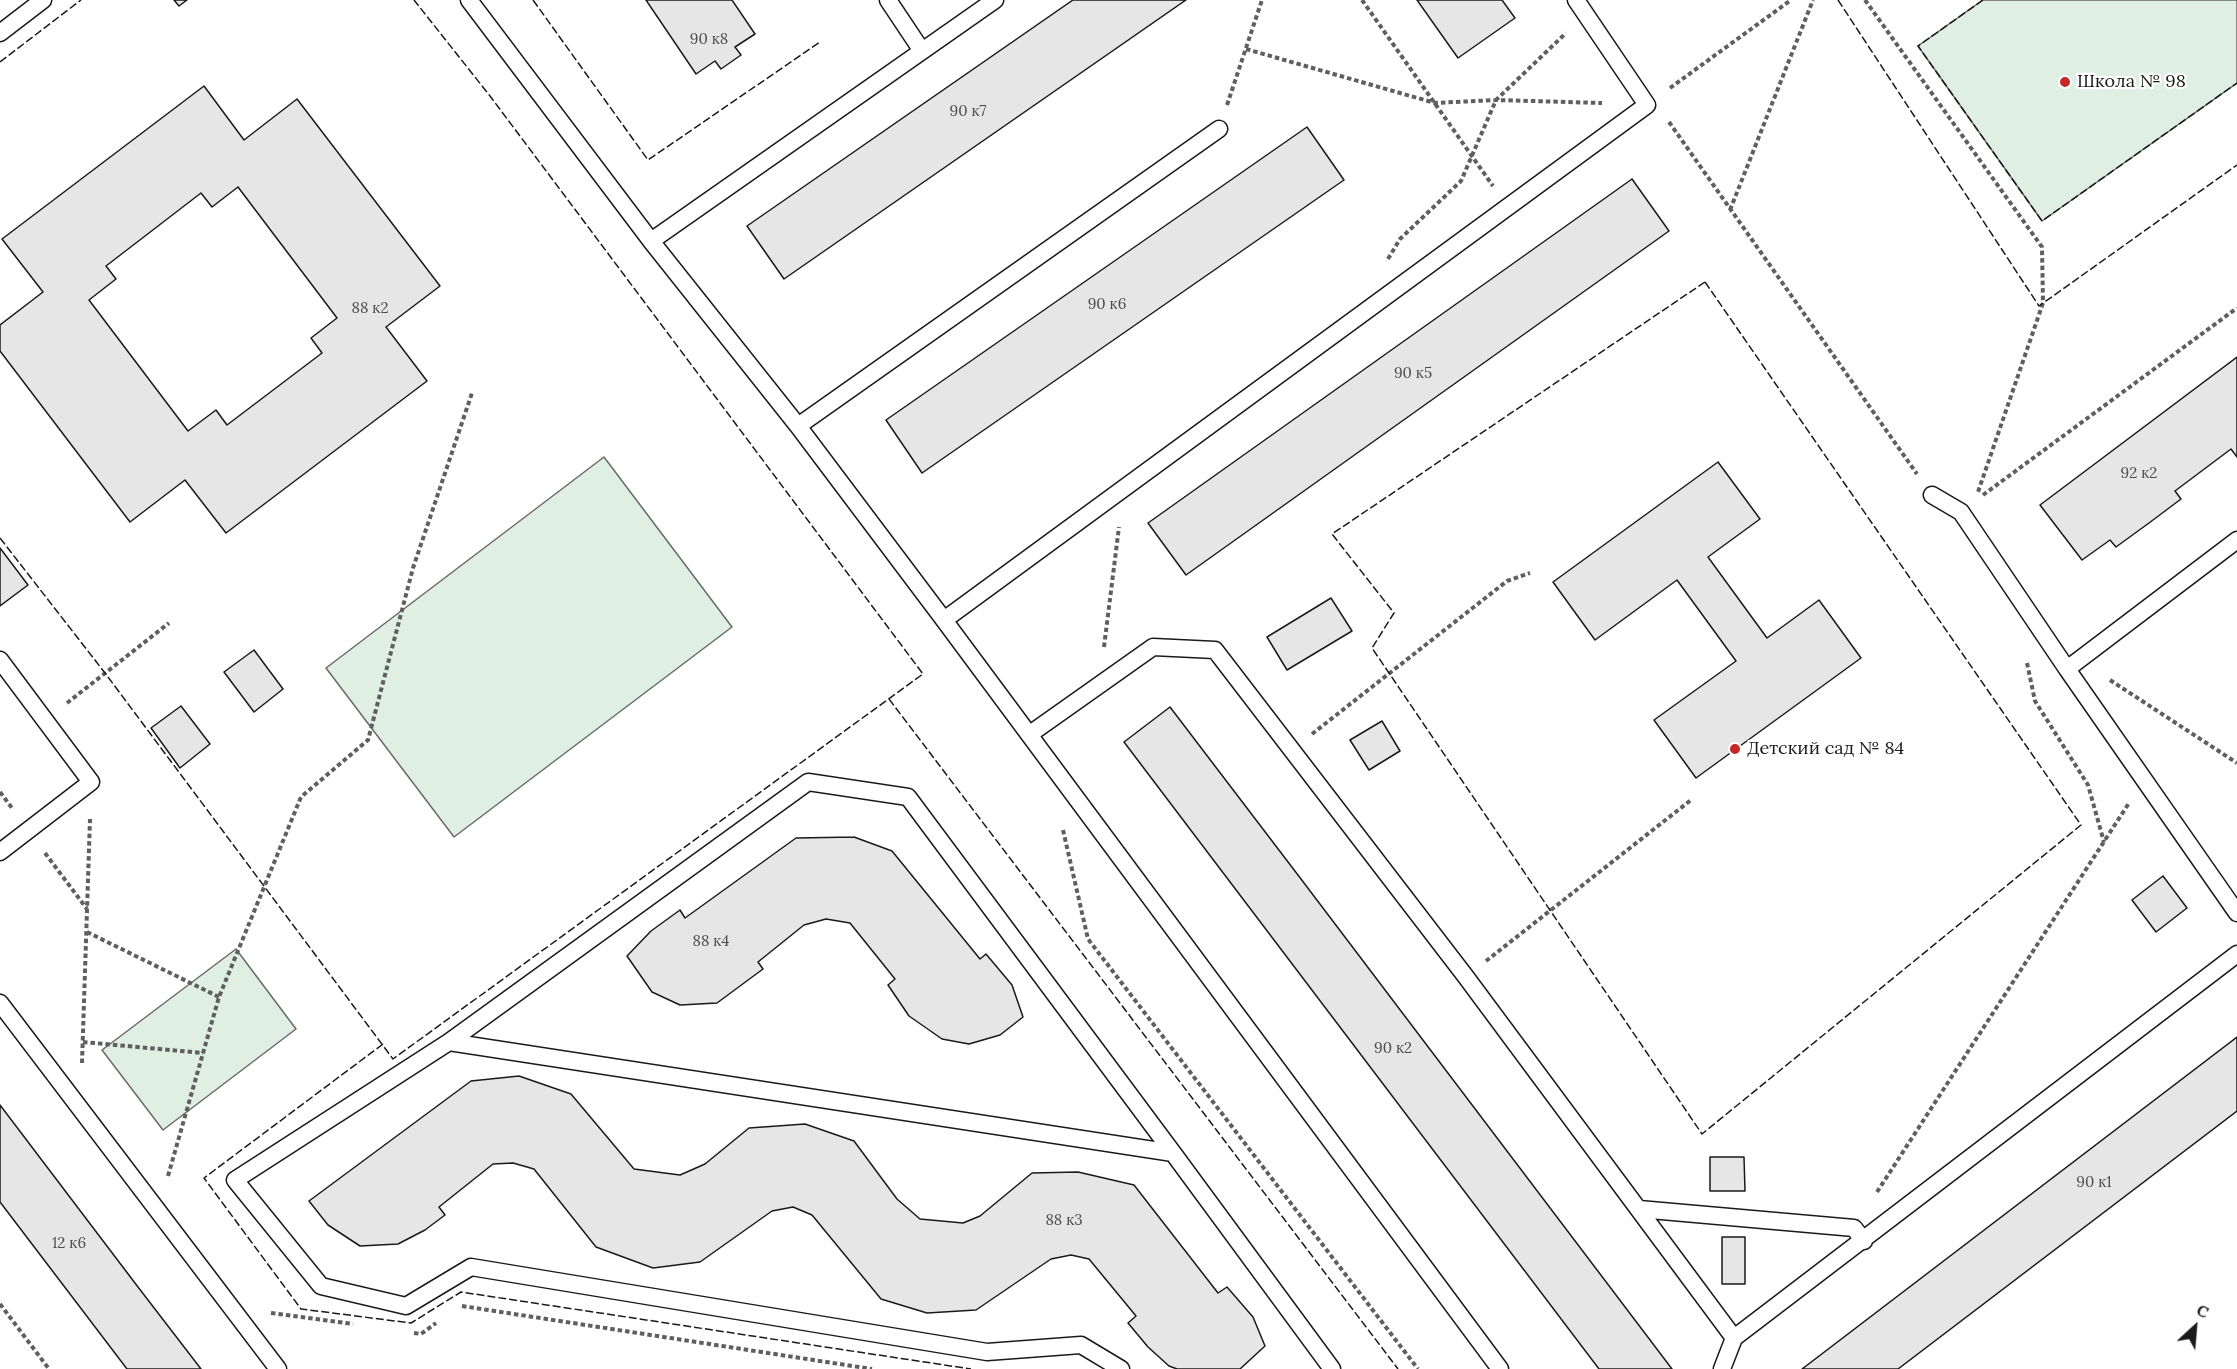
<!DOCTYPE html>
<html>
<head>
<meta charset="utf-8">
<style>
	body { margin:0 }
	#map { position:relative; width:2237px; height:1369px; overflow:hidden; background:#fff; font-family:Lora,serif }
	canvas { display:block }
	.north { position:absolute; left:2165px; top:1297px; width:60px; height:60px; -webkit-text-stroke:4px #fff; paint-order:stroke; rotate:26deg; font-size:16px; font-weight:700; line-height:24px; text-align:center; color:#1a1a1a }
	.north::after { content:''; display:block; margin:auto; width:21px; height:27px; background:#1a1a1a; clip-path:polygon(50% 0,100% 100%,50% 72%,0 100%) }
</style>
</head>
<body>
<div id="map">
<canvas width="2237" height="1369"></canvas>
<div class="north">С</div>
</div>
<script>
const c = document.querySelector('canvas').getContext('2d');
c.lineJoin = 'round';
function fillPath(path, color) {
  c.fillStyle = color;
  c.fill(path, 'evenodd');
}
function shape(rows) {
  const path = new Path2D();
  for (const r of rows) {
    path.moveTo(r[0], r[1]);
    for (let i = 2; i < r.length; i += 2) path.lineTo(r[i], r[i + 1]);
  }
  return path;
}
function stroke(path, color, width, dash) {
  c.strokeStyle = color;
  c.lineWidth = width;
  c.lineCap = dash ? 'butt' : 'round';
  c.setLineDash(dash || []);
  c.stroke(path);
}
function write(font, color, halo, rows, align = 'center') {
  c.font = font + ' Lora,serif';
  c.lineWidth = 4.5;
  c.setLineDash([]);
  c.textBaseline = 'middle';
  c.strokeStyle = halo;
  c.fillStyle = color;
  for (const [text, x, y, turn = 0] of rows) {
    c.save();
    c.translate(x, y);
    c.rotate((+turn || 0) * Math.PI / 180);
    c.textAlign = isNaN(turn) ? turn : align;
    if (halo) c.strokeText(text, 0, 0);
    c.fillText(text, 0, 0);
    c.restore();
  }
}
const green = shape([
	[1983,0,2237,0,2237,83,2042,221,1918,46,1983,0],
	[604,457,732,627,454,837,326,668,604,457],
	[236,949,296,1029,163,1130,102,1050,236,949]
]);
fillPath(green, '#e0efe3');
stroke(green, '#6a6a6a', 1.5);
const building = shape([
	[174,0,187,0,179,6,174,0],
	[646,0,732,0,755,34,735,47,741,55,721,69,715,61,696,74,646,0],
	[1073,0,1186,0,784,279,747,226,1073,0],
	[1417,0,1502,0,1515,18,1458,58,1417,0],
	[204,86,244,140,297,99,440,286,386,327,427,381,226,533,185,480,130,522,0,351,0,325,43,292,2,239,204,86],
	[238,187,337,318,311,338,322,353,227,425,216,410,188,431,89,300,116,279,106,266,201,193,212,207,238,187],
	[1307,127,1344,180,922,473,886,420,1307,127],
	[1632,179,1669,231,1186,575,1148,523,1632,179],
	[2237,357,2237,457,2231,449,2175,491,2181,499,2149,523,2116,547,2110,540,2082,560,2040,505,2237,357],
	[1718,462,1760,519,1708,557,1767,638,1819,600,1861,658,1696,778,1654,720,1736,661,1677,580,1595,640,1553,582,1718,462],
	[0,548,28,585,0,606,0,548],
	[1331,598,1352,631,1287,670,1267,637,1331,598],
	[254,650,283,689,254,712,224,672,254,650],
	[181,706,210,744,180,768,151,728,181,706],
	[1170,707,1301,879,1672,1369,1599,1369,1124,742,1170,707],
	[1382,721,1400,751,1369,770,1350,740,1382,721],
	[854,837,892,851,980,959,986,954,1012,985,1023,1017,1000,1035,969,1044,942,1039,909,1016,888,985,895,979,850,923,826,919,804,925,758,962,763,969,717,1003,680,1005,652,992,627,956,651,931,680,910,685,918,796,838,854,837],
	[2163,876,2187,908,2156,932,2132,900,2163,876],
	[2237,1037,2237,1111,1898,1369,1802,1369,2237,1037],
	[519,1076,571,1094,634,1169,680,1175,705,1164,749,1128,805,1124,854,1141,897,1199,920,1219,963,1223,980,1216,1032,1173,1078,1172,1134,1185,1218,1293,1227,1287,1253,1317,1265,1346,1240,1369,1177,1369,1169,1366,1148,1347,1128,1323,1136,1316,1089,1259,1071,1255,1051,1259,976,1310,927,1313,881,1299,812,1215,793,1207,772,1211,700,1262,653,1268,596,1247,534,1169,513,1163,493,1164,439,1207,445,1215,425,1230,398,1244,360,1246,328,1225,309,1201,471,1081,519,1076],
	[0,1105,138,1287,201,1369,127,1369,0,1202,0,1105],
	[1710,1157,1744,1157,1745,1191,1710,1191,1710,1157],
	[1722,1237,1745,1237,1745,1284,1722,1284,1722,1237]
]);
fillPath(building, '#e6e6e6');
stroke(building, '#1a1a1a', 1.5);
const service = shape([
	[469,0,651,241,798,426,944,620,1500,1369],
	[888,0,922,51],
	[0,33,43,0],
	[651,241,995,0],
	[798,426,1219,129],
	[1932,495,1961,512,2067,669],
	[2237,540,2067,669,2237,913],
	[944,620,1647,105,1576,0],
	[0,660,91,782,0,852],
	[1030,734,1153,647,1215,650,1466,977,1734,1338,2237,954],
	[0,1003,278,1369],
	[449,1042,808,782,908,797,1173,1153],
	[1639,1209,1854,1228,1864,1241],
	[1121,1369,1081,1345,987,1352,471,1267,406,1306,321,1286,235,1180,449,1042,1173,1153,1332,1369],
	[1722,1369,1734,1338]
]);
stroke(service, '#1a1a1a', 19);
stroke(shape([
	[1362,0,1493,186],
	[1865,0,2042,247,2043,303,1978,492],
	[1246,49,1435,103,1496,100,1602,103],
	[1670,88,1791,0],
	[1227,105,1262,0],
	[1669,122,1917,474],
	[1730,210,1813,0],
	[1388,259,1400,239,1461,181,1496,100,1566,33],
	[1983,495,2237,308],
	[1104,647,1119,527],
	[2027,663,2035,701,2088,785,2104,842],
	[2110,680,2237,763],
	[67,703,169,623],
	[1312,734,1507,581,1530,573],
	[0,792,12,808],
	[1063,830,1088,939,1418,1369],
	[45,853,87,909],
	[87,932,219,997],
	[1486,961,1691,800],
	[83,1042,203,1053],
	[82,1063,90,819],
	[168,1176,219,997,301,797,368,740,413,568,472,393],
	[1877,1192,2129,803],
	[0,1304,49,1369],
	[462,1306,872,1369],
	[271,1313,353,1324],
	[414,1333,421,1334,436,1323]
]), '#5f5f5f', 4, [4.5, 3]);
stroke(service, '#fff', 16);
stroke(shape([
	[533,0,648,160,820,42],
	[1838,0,2039,306,2237,165],
	[1983,0,1918,46,2042,221,2237,83],
	[0,62,81,0],
	[1705,282,2081,825,1702,1134,1372,648,1394,613,1332,534,1705,282],
	[0,538,105,673,393,1059,923,674,490,96,414,0],
	[889,699,1398,1369],
	[383,1044,204,1178,301,1309,411,1323,461,1292,971,1369]
]), '#1a1a1a', 1.5, [8, 3]);
for (const [x, y, r, color] of [
	[2065,82,6,"#c62828"],
	[1735,749,6,"#c62828"]
]) {
  const dot = new Path2D();
  dot.arc(x, y, r, 0, 2 * Math.PI);
  c.fillStyle = color;
  c.fill(dot);
  stroke(dot, '#fff', 2);
}
write('15px', '#4d4d4d', null, [
	["90 к8",709,40],
	["90 к7",968,112],
	["90 к6",1107,305],
	["88 к2",370,309],
	["90 к5",1413,374],
	["92 к2",2139,474],
	["88 к4",711,942],
	["90 к2",1393,1049],
	["90 к1",2094,1183],
	["88 к3",1064,1221],
	["12 к6",69,1244]
]);
write('18px', '#1a1a1a', '#fff', [
	["Школа № 98",2077,82],
	["Детский сад № 84",1747,749]
], 'left');
</script>
</body>
</html>
